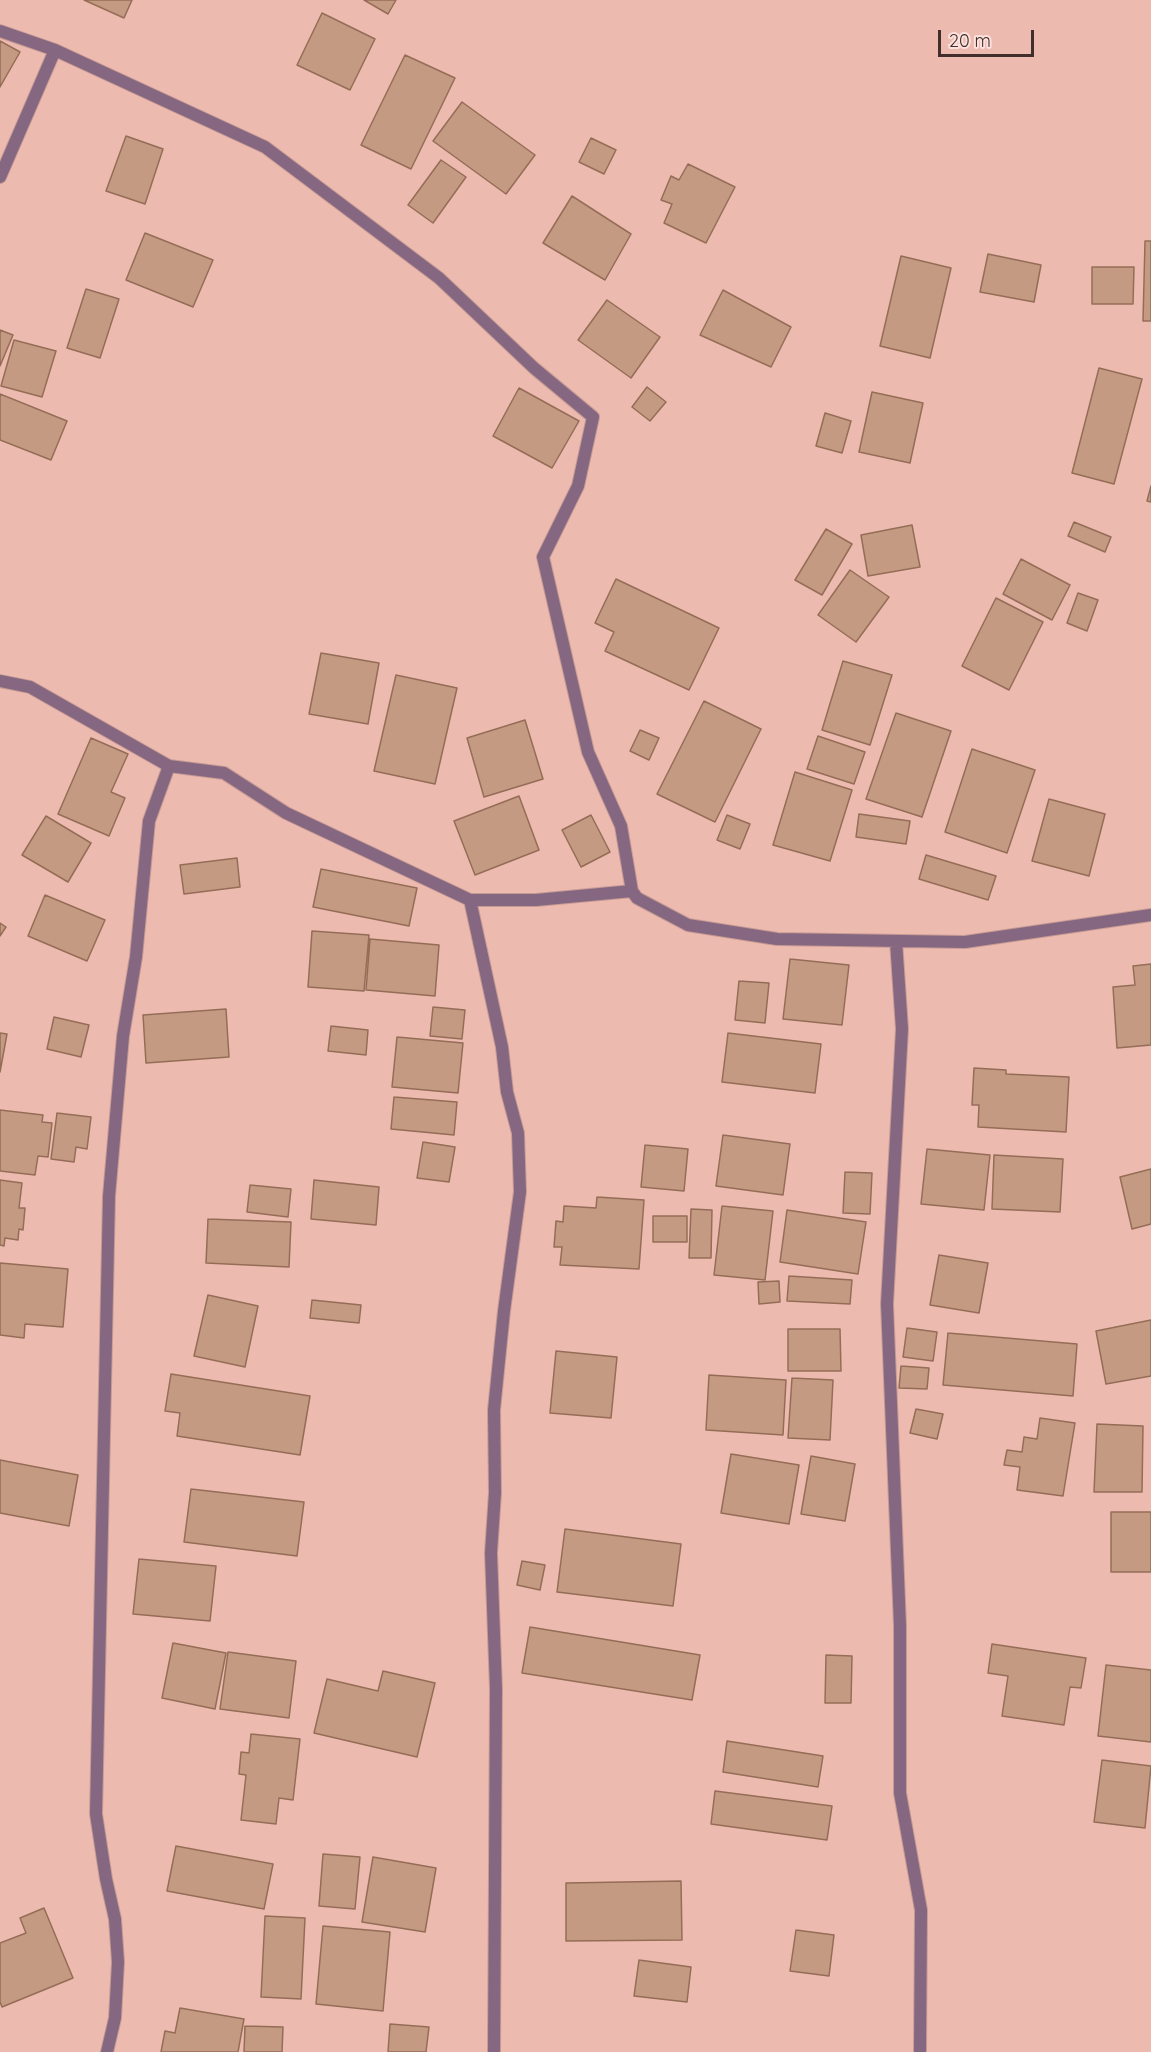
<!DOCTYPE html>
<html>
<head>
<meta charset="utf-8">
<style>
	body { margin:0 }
	#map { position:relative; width:1151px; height:2052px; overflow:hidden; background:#edbab0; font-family:Quicksand,sans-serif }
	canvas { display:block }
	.scale { position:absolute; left:938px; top:30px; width:96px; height:27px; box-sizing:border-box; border:3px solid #422e2b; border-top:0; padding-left:8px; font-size:18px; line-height:21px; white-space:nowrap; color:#422e2b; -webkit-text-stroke:4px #fce1dc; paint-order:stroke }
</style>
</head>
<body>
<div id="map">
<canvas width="1151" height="2052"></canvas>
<div class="scale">20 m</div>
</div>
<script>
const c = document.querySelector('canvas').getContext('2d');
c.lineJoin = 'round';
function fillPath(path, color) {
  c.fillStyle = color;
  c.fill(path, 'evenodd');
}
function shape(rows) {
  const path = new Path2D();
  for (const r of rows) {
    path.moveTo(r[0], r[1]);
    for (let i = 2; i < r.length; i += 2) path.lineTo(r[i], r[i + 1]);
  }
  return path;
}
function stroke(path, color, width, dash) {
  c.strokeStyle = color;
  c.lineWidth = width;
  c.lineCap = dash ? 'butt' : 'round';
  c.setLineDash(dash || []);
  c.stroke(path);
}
const building = shape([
	[84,0,132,0,124,18,84,0],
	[364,0,396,0,388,14,364,0],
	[322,13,375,39,350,90,297,65,322,13],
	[0,41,20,52,0,87,0,41],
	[405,55,455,78,411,169,361,145,405,55],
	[462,102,535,155,506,194,433,141,462,102],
	[126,136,163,149,145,204,106,191,126,136],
	[591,138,616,150,604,174,579,162,591,138],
	[441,160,466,177,433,223,408,205,441,160],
	[688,164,735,187,706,243,664,223,672,204,661,200,671,176,679,180,688,164],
	[572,196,631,234,605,280,543,243,572,196],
	[145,233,213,260,193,307,126,280,145,233],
	[1145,241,1151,241,1151,321,1143,321,1145,241],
	[988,254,1041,265,1034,302,980,292,988,254],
	[901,256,951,268,930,358,880,346,901,256],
	[1092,267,1134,267,1133,304,1092,304,1092,267],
	[86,289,119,299,100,358,67,348,86,289],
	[723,290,791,327,771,367,700,335,723,290],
	[607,300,660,337,631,378,578,340,607,300],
	[0,330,13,335,0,366,0,330],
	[14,340,56,351,42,397,1,386,14,340],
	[1099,368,1142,379,1114,484,1072,473,1099,368],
	[647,387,666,402,650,421,632,407,647,387],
	[519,388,579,421,552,468,493,436,519,388],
	[872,392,923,403,910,463,859,452,872,392],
	[0,394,67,421,51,460,0,440,0,394],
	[825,413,851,421,842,453,816,446,825,413],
	[1151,486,1151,502,1147,501,1151,486],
	[1074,522,1111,537,1105,552,1068,536,1074,522],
	[912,525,920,567,868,576,861,535,912,525],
	[826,529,852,544,822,595,795,580,826,529],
	[1021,559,1070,585,1052,620,1003,594,1021,559],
	[850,570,889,597,856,642,818,615,850,570],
	[616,579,719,628,689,690,605,651,614,632,595,623,616,579],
	[1078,593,1098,600,1087,631,1067,623,1078,593],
	[996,598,1043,622,1009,690,962,666,996,598],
	[321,653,379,663,368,724,309,714,321,653],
	[843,661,892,675,870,745,822,730,843,661],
	[396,675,457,688,435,784,374,771,396,675],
	[704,701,761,729,715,822,657,794,704,701],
	[896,713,951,731,922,817,866,799,896,713],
	[525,720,543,779,484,797,467,738,525,720],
	[640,730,659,738,649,760,630,751,640,730],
	[818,736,865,752,854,784,807,769,818,736],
	[91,738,128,754,111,792,125,798,109,836,58,814,91,738],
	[972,749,1035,770,1007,853,945,832,972,749],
	[795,772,852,790,830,861,773,845,795,772],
	[519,796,539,850,475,875,454,821,519,796],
	[1049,799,1105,814,1089,876,1032,861,1049,799],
	[859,814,910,821,906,844,856,837,859,814],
	[591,815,610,852,581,867,562,830,591,815],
	[727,815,750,824,740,849,717,840,727,815],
	[46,816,91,843,68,882,22,855,46,816],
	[926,855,996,876,988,900,919,879,926,855],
	[237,858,240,887,184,894,180,865,237,858],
	[321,869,417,888,409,926,313,907,321,869],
	[45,895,105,920,87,961,28,936,45,895],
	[0,923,6,927,0,936,0,923],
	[312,931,369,935,364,991,308,987,312,931],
	[370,939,439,945,435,996,366,990,370,939],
	[790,959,849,965,842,1025,783,1019,790,959],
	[1151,964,1151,1045,1117,1048,1113,987,1135,985,1133,966,1151,964],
	[739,981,769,983,765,1023,735,1020,739,981],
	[433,1007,465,1010,462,1039,430,1036,433,1007],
	[226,1009,229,1057,146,1063,143,1015,226,1009],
	[54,1017,89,1025,81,1057,47,1049,54,1017],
	[331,1026,368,1030,366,1055,328,1051,331,1026],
	[0,1033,7,1034,0,1072,0,1033],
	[728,1033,821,1044,815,1093,722,1082,728,1033],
	[397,1037,463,1043,458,1093,392,1087,397,1037],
	[974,1068,1006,1070,1006,1074,1069,1077,1066,1132,978,1127,979,1105,972,1105,974,1068],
	[394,1097,457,1102,454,1135,391,1129,394,1097],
	[0,1110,43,1115,42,1122,52,1123,48,1157,38,1156,35,1175,0,1171,0,1110],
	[57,1113,91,1117,87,1149,76,1147,74,1162,51,1159,57,1113],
	[723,1135,790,1144,783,1195,716,1186,723,1135],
	[423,1142,455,1147,449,1182,417,1178,423,1142],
	[645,1145,688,1149,684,1191,641,1187,645,1145],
	[927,1149,990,1155,984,1210,921,1204,927,1149],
	[994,1155,1063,1159,1060,1212,992,1209,994,1155],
	[1151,1169,1151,1224,1132,1229,1120,1177,1151,1169],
	[845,1172,872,1173,870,1214,843,1213,845,1172],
	[0,1180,22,1183,19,1208,25,1208,23,1230,19,1229,18,1240,5,1238,4,1246,0,1245,0,1180],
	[314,1180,379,1187,376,1225,311,1219,314,1180],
	[250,1185,291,1189,288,1217,247,1212,250,1185],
	[597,1197,644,1200,639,1269,560,1265,562,1247,554,1247,556,1221,563,1222,564,1206,596,1208,597,1197],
	[722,1206,773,1211,765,1280,714,1275,722,1206],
	[691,1209,712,1210,711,1258,689,1258,691,1209],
	[787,1210,866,1222,858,1274,780,1262,787,1210],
	[653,1216,687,1216,687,1242,653,1242,653,1216],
	[208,1219,291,1222,289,1267,206,1263,208,1219],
	[939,1255,988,1263,979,1313,930,1305,939,1255],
	[0,1263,68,1269,63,1327,25,1324,24,1338,0,1335,0,1263],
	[789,1276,852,1280,850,1304,787,1301,789,1276],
	[779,1281,780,1302,759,1304,758,1282,779,1281],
	[208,1295,258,1306,245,1367,194,1356,208,1295],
	[312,1300,361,1305,359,1323,310,1318,312,1300],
	[1151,1320,1151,1376,1106,1384,1096,1331,1151,1320],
	[907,1328,937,1332,933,1361,903,1357,907,1328],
	[788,1329,840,1329,841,1371,788,1371,788,1329],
	[948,1333,1077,1344,1073,1396,943,1385,948,1333],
	[556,1351,617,1357,611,1418,550,1413,556,1351],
	[901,1366,929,1368,927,1389,899,1388,901,1366],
	[171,1374,310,1396,300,1455,177,1436,180,1413,165,1411,171,1374],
	[709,1375,786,1380,783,1435,706,1430,709,1375],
	[792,1378,833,1380,830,1440,788,1438,792,1378],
	[916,1409,943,1414,937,1439,910,1433,916,1409],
	[1040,1418,1075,1423,1063,1496,1017,1490,1020,1467,1004,1465,1007,1450,1022,1452,1024,1437,1037,1439,1040,1418],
	[1097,1424,1143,1426,1142,1492,1094,1492,1097,1424],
	[731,1454,799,1465,789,1524,721,1513,731,1454],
	[811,1456,855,1464,845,1521,801,1514,811,1456],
	[0,1460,78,1475,69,1526,0,1513,0,1460],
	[191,1489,304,1502,297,1556,184,1542,191,1489],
	[1111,1512,1151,1512,1151,1572,1111,1572,1111,1512],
	[565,1529,681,1544,673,1606,557,1592,565,1529],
	[139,1559,216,1566,210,1621,133,1614,139,1559],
	[522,1561,545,1565,540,1590,517,1585,522,1561],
	[530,1627,700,1655,692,1700,522,1673,530,1627],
	[173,1643,226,1653,215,1709,162,1698,173,1643],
	[992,1644,1086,1658,1081,1688,1070,1687,1064,1725,1002,1716,1008,1676,988,1673,992,1644],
	[228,1652,296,1661,289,1718,220,1709,228,1652],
	[826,1655,852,1656,851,1703,825,1703,826,1655],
	[1106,1665,1151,1670,1151,1742,1098,1736,1106,1665],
	[383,1671,435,1683,417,1757,314,1733,327,1679,378,1691,383,1671],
	[251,1734,300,1739,293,1800,279,1798,276,1824,241,1820,246,1775,239,1774,241,1752,249,1753,251,1734],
	[727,1741,823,1756,818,1787,723,1772,727,1741],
	[1102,1760,1151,1766,1145,1828,1094,1822,1102,1760],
	[715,1791,832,1806,827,1840,711,1824,715,1791],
	[176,1846,273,1864,264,1909,167,1891,176,1846],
	[323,1854,360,1857,355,1909,319,1906,323,1854],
	[373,1857,436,1868,425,1932,362,1922,373,1857],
	[681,1881,682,1940,566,1941,566,1883,681,1881],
	[44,1908,73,1978,2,2007,0,2002,0,1943,26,1933,20,1918,44,1908],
	[265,1916,305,1918,301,1999,261,1997,265,1916],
	[323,1926,390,1932,383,2011,316,2004,323,1926],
	[796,1930,834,1935,829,1976,790,1971,796,1930],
	[639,1960,691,1967,687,2002,634,1996,639,1960],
	[180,2008,244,2019,238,2052,161,2052,165,2031,175,2033,180,2008],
	[390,2024,429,2027,426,2052,388,2052,390,2024],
	[245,2026,283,2027,282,2052,244,2052,245,2026]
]);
fillPath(building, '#c59a82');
stroke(building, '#956d57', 1.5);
const minor = shape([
	[0,31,55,50,265,147,439,278,534,368,593,417,578,486,543,557,588,752,621,826,632,891,637,898,688,925,777,939,965,942,1151,915],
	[0,177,55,50],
	[0,681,30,687,169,766],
	[470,900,502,1047,507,1092,518,1133,520,1192,504,1311,494,1410,495,1493,491,1553,496,1689,494,2052],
	[896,941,902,1029,887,1304,900,1626,900,1793,921,1910,920,2052],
	[107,2052,115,2018,118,1962,115,1919,106,1879,96,1814,109,1196,123,1036,136,957,149,821,169,766,224,773,286,813,470,900,536,900,632,891]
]);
stroke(minor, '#c79b93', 14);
stroke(minor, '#856782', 12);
</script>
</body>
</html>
